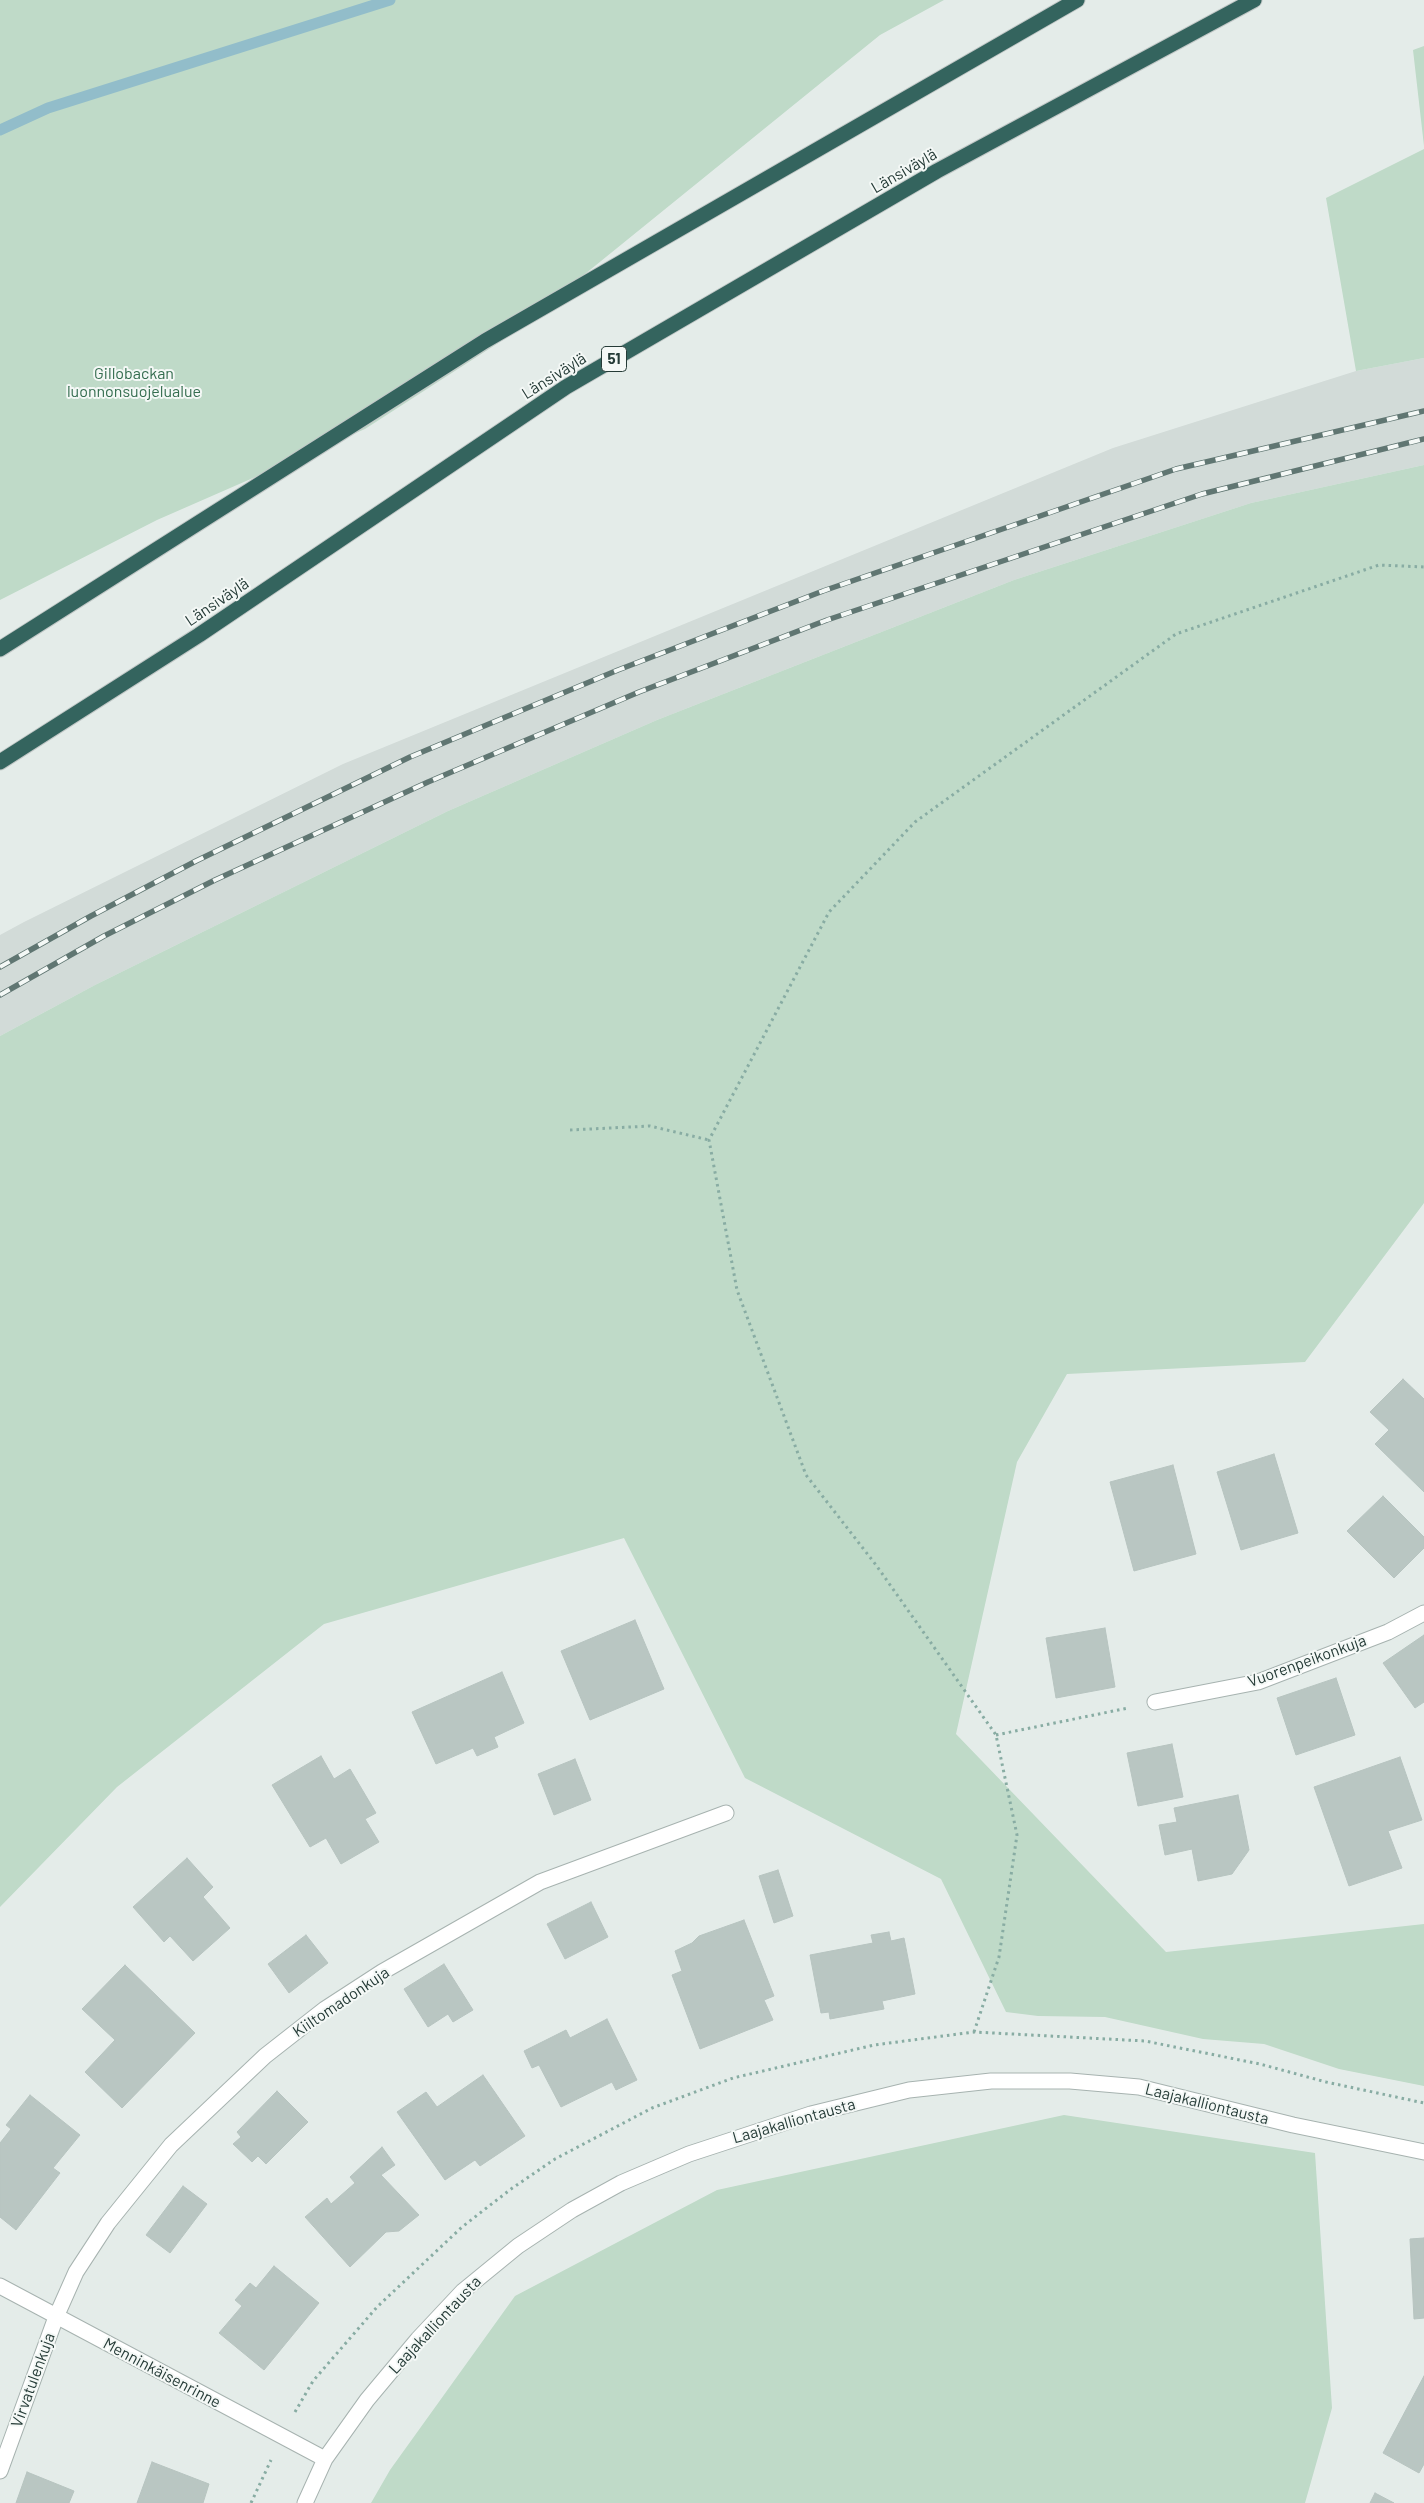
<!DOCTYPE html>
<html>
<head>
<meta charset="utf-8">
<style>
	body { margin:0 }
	canvas { display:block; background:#e4ece9 }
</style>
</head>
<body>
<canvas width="1424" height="2503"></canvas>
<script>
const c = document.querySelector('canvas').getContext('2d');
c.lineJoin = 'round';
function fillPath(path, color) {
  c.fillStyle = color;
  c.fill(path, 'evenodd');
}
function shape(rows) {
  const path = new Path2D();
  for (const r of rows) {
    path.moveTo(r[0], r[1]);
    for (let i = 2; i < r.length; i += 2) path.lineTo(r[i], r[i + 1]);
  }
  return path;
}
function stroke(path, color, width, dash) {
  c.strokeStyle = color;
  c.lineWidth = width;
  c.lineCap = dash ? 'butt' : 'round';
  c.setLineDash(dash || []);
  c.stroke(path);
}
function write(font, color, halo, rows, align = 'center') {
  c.font = font + ' Barlow,sans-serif';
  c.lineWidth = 4;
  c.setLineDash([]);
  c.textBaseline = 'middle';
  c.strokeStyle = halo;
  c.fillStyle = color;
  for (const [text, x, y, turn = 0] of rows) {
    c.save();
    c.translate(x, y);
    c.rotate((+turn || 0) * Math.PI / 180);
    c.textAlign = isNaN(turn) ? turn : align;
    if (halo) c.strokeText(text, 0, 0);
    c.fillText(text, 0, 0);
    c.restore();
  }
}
fillPath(shape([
	[1424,358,1424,465,1251,503,1014,580,657,720,448,811,95,985,0,1036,0,935,24,922,343,764,1113,448,1356,371]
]), '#d2dbd8');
fillPath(shape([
	[0,0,944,0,880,35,506,338,365,429,157,520,0,600],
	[1424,46,1424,146,1413,50],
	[1424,149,1424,358,1356,371,1326,198],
	[1424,465,1424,1203,1305,1362,1067,1374,1017,1462,956,1734,1166,1952,1424,1924,1424,2086,1339,2069,1264,2044,1203,2039,1105,2017,1038,2016,1006,2012,941,1879,745,1778,624,1538,324,1624,117,1787,0,1907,0,1036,95,985,448,811,657,720,1014,580,1251,503],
	[1064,2115,1315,2153,1332,2408,1305,2503,371,2503,390,2470,515,2296,717,2190]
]), '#bfdac8');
stroke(shape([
	[0,130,48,108,390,0]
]), '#92bdca', 11);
const building = shape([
	[1403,1379,1424,1399,1424,1492,1375,1444,1389,1430,1370,1412,1403,1379],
	[1274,1454,1298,1533,1241,1550,1217,1472,1274,1454],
	[1173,1465,1196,1554,1134,1571,1110,1482,1173,1465],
	[1383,1496,1424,1537,1424,1548,1394,1578,1347,1531,1383,1496],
	[635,1620,664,1689,590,1720,561,1651,635,1620],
	[1105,1628,1115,1687,1056,1698,1046,1638,1105,1628],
	[1424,1635,1424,1702,1415,1708,1383,1663,1424,1635],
	[502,1672,524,1723,494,1737,498,1747,477,1756,473,1748,436,1764,412,1712,502,1672],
	[1336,1678,1355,1735,1296,1755,1277,1698,1336,1678],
	[1172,1744,1183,1797,1138,1806,1127,1753,1172,1744],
	[321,1756,334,1779,350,1769,376,1813,365,1819,379,1842,341,1864,326,1838,310,1847,272,1785,321,1756],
	[1400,1757,1422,1820,1388,1831,1402,1868,1349,1886,1314,1787,1400,1757],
	[575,1759,591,1800,554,1815,538,1774,575,1759],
	[1238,1795,1249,1850,1232,1874,1198,1881,1192,1849,1165,1855,1159,1825,1177,1822,1174,1808,1238,1795],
	[187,1858,213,1887,203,1897,230,1928,193,1961,170,1936,164,1942,133,1907,187,1858],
	[778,1870,793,1916,774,1923,759,1876,778,1870],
	[591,1902,608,1937,565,1959,547,1924,591,1902],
	[744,1920,774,1996,764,2000,773,2020,700,2049,672,1975,682,1971,675,1951,692,1943,699,1936,744,1920],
	[889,1932,891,1941,904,1938,915,1994,882,2001,884,2009,830,2019,829,2012,821,2013,810,1955,873,1943,871,1935,889,1932],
	[306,1935,328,1963,289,1993,268,1964,306,1935],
	[444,1964,473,2010,453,2022,448,2014,428,2027,404,1989,444,1964],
	[125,1965,195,2033,122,2108,85,2072,115,2040,82,2009,125,1965],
	[607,2019,637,2080,616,2090,612,2082,561,2107,539,2065,532,2068,524,2051,566,2030,570,2038,607,2019],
	[483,2075,525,2136,480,2166,475,2160,445,2180,397,2112,426,2092,437,2107,483,2075],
	[277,2091,308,2122,266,2164,258,2156,252,2162,233,2144,241,2137,237,2132,277,2091],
	[30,2095,80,2135,53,2168,60,2173,16,2230,0,2217,0,2143,11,2129,6,2125,30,2095],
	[382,2147,395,2165,381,2175,419,2215,399,2231,386,2232,350,2267,305,2217,327,2198,331,2204,355,2183,350,2177,382,2147],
	[183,2186,207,2204,170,2253,146,2235,183,2186],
	[1424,2238,1424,2318,1414,2319,1410,2239,1424,2238],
	[274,2266,319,2303,264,2370,219,2333,242,2306,235,2300,250,2283,256,2288,274,2266],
	[1424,2376,1424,2464,1419,2473,1383,2453,1424,2376],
	[152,2462,209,2484,203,2503,137,2503,152,2462],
	[27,2472,74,2491,69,2503,16,2503,27,2472],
	[1375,2493,1394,2503,1370,2503,1375,2493]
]);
fillPath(building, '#b9c6c2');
stroke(building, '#b7c4c0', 1);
const minor = shape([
	[1155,1702,1258,1682,1388,1632,1424,1613],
	[0,2286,325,2459],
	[0,2471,56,2317,76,2272,108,2223,171,2145,265,2056,325,2009,382,1972,540,1882,726,1813],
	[305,2503,325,2459,367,2400,418,2339,463,2291,518,2246,572,2210,621,2183,689,2154,811,2114,909,2090,991,2081,1070,2081,1139,2087,1293,2125,1424,2152]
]);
const highway = shape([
	[0,649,485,341,1077,0],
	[0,762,199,635,566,387,937,171,1254,0]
]);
stroke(minor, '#a7b3b0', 17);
stroke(highway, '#c2c8c7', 17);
stroke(shape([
	[570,1130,650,1126,709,1140],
	[996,1735,1128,1708],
	[974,2032,999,1957,1017,1835,996,1735,876,1565,806,1475,737,1290,709,1140,829,912,915,822,1176,634,1379,565,1424,567],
	[295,2412,313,2381,377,2307,462,2227,511,2189,555,2159,652,2108,733,2078,874,2045,974,2032,1145,2041,1260,2064,1326,2082,1424,2103],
	[251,2503,271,2460]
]), '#88aca3', 3, [2.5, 4]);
stroke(minor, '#fff', 15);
stroke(highway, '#34645e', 15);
const rail = shape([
	[0,967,91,916,196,861,410,757,618,670,823,591,1176,469,1424,411],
	[0,995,104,936,215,880,428,782,639,692,827,620,1202,494,1424,439]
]);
stroke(rail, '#607672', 5.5);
stroke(rail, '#f4f8f6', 4, [11]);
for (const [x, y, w] of [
	[614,359,25]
]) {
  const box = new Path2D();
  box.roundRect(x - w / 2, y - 12.5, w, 25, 4);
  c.fillStyle = '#f4f8f6';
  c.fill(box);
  stroke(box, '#253b37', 1);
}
write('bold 15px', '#253b37', null, [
	["51",614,359]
]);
write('16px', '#253b37', '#f4f8f6', [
	["Länsiväylä",904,171,-30],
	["Länsiväylä",554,376,-32],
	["Länsiväylä",217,602,-34],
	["Vuorenpeikonkuja",1307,1661,-20],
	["Kiiltomadonkuja",341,2002,-34],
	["Laajakalliontausta",1207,2104,14],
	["Laajakalliontausta",794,2121,-16],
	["Laajakalliontausta",435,2325,-47],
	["Menninkäisenrinne",162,2373,28],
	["Virvatulenkuja",33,2380,-70]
]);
write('16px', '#346d4f', '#f4f8f6', [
	["Gillobackan",134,374],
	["luonnonsuojelualue",134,392]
]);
</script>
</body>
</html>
